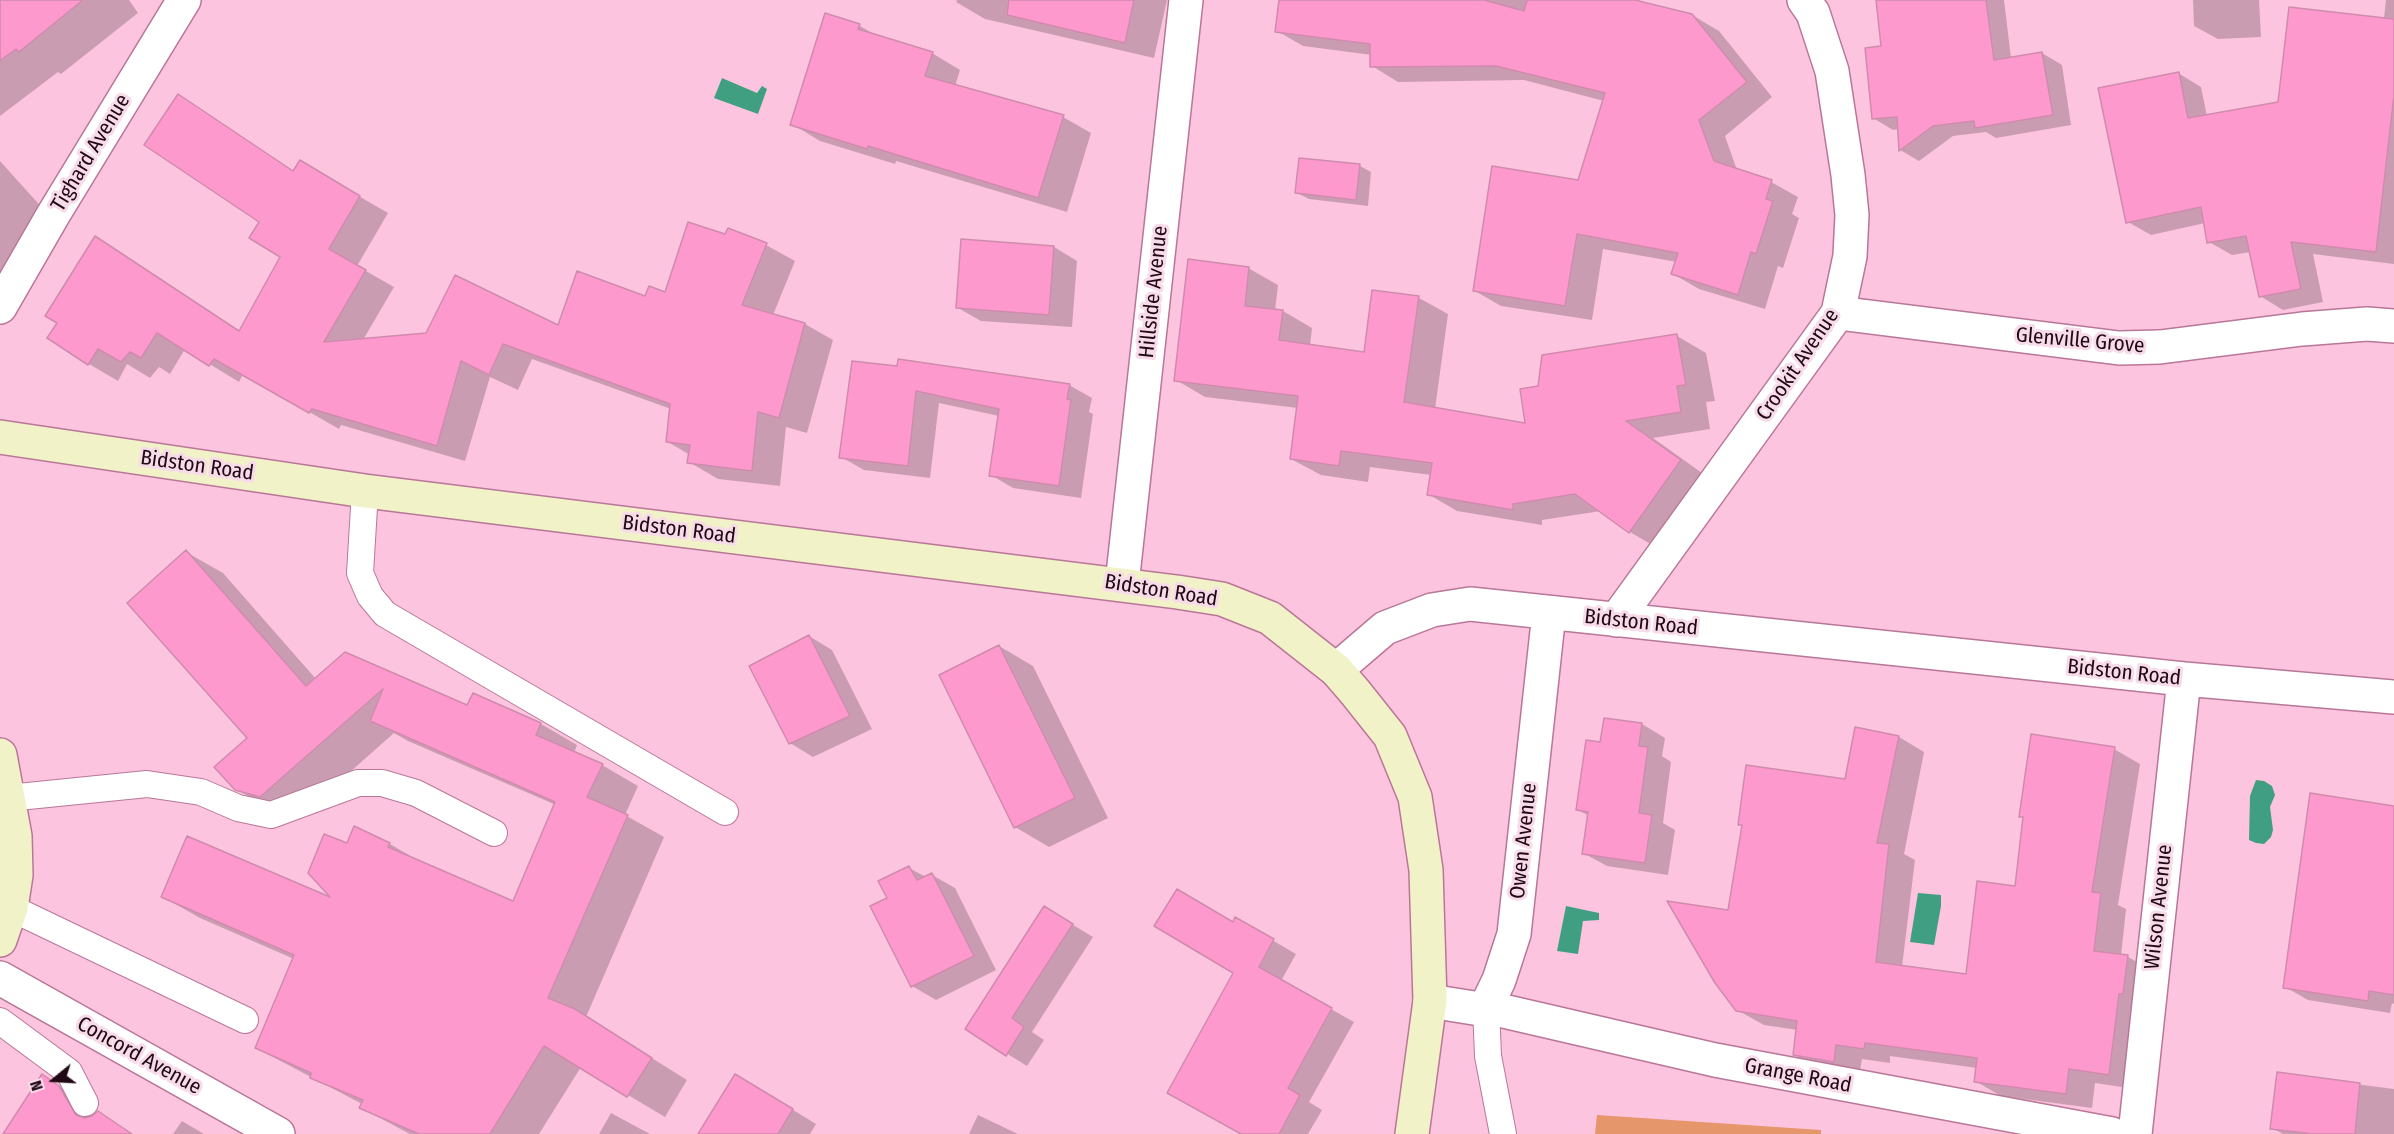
<!DOCTYPE html>
<html>
<head>
<meta charset="utf-8">
<style>
	body { margin:0 }
	#map { position:relative; width:2394px; height:1134px; overflow:hidden; background:#fdc4df; font-family:"Fira Sans Condensed",sans-serif }
	canvas { display:block }
	.north { position:absolute; left:24px; top:1050px; width:60px; height:60px; -webkit-text-stroke:4px #f8dbe8; paint-order:stroke; rotate:252deg; font-size:16px; font-weight:700; line-height:24px; text-align:center; color:#200815 }
	.north::after { content:''; display:block; margin:auto; width:21px; height:27px; background:#200815; clip-path:polygon(50% 0,100% 100%,50% 72%,0 100%) }
</style>
</head>
<body>
<div id="map">
<canvas width="2394" height="1134"></canvas>
<div class="north">N</div>
</div>
<script>
const c = document.querySelector('canvas').getContext('2d');
c.lineJoin = 'round';
function fillPath(path, color) {
  c.fillStyle = color;
  c.fill(path, 'evenodd');
}
function shape(rows) {
  const path = new Path2D();
  for (const r of rows) {
    path.moveTo(r[0], r[1]);
    for (let i = 2; i < r.length; i += 2) path.lineTo(r[i], r[i + 1]);
  }
  return path;
}
function stroke(path, color, width, dash) {
  c.strokeStyle = color;
  c.lineWidth = width;
  c.lineCap = dash ? 'butt' : 'round';
  c.setLineDash(dash || []);
  c.stroke(path);
}
function write(font, color, halo, rows, align = 'center') {
  c.font = font + ' "Fira Sans Condensed",sans-serif';
  c.lineWidth = 6;
  c.setLineDash([]);
  c.textBaseline = 'middle';
  c.strokeStyle = halo;
  c.fillStyle = color;
  for (const [text, x, y, turn = 0] of rows) {
    c.save();
    c.translate(x, y);
    c.rotate((+turn || 0) * Math.PI / 180);
    c.textAlign = isNaN(turn) ? turn : align;
    if (halo) c.strokeText(text, 0, 0);
    c.fillText(text, 0, 0);
    c.restore();
  }
}
fillPath(shape([
	[1597,1115,1821,1130,1821,1134,1595,1134]
]), '#e6966b');
fillPath(shape([
	[722,78,757,93,762,86,767,89,758,114,714,98],
	[2256,780,2264,781,2272,786,2275,795,2270,807,2273,830,2271,837,2264,844,2256,843,2249,840,2250,796],
	[1918,893,1941,895,1941,906,1934,945,1910,942],
	[1566,906,1599,913,1599,920,1583,921,1578,954,1557,951]
]), '#409f81');
fillPath(shape([
	[0,0,129,0,138,13,61,74,58,72,0,116],
	[957,0,1167,0,1154,58,985,19,956,2],
	[1281,0,1629,0,1692,15,1719,31,1772,97,1725,136,1737,170,1771,182,1798,197,1792,214,1799,218,1783,268,1778,266,1765,309,1699,289,1673,274,1677,262,1603,249,1592,320,1501,306,1475,291,1579,182,1604,101,1524,80,1398,82,1372,66,1372,55,1303,46,1277,31],
	[1878,0,2004,0,2011,58,2042,53,2062,65,2071,125,1996,138,1986,132,1953,136,1919,161,1900,150,1899,129,1893,130,1873,118,1883,48],
	[2193,0,2259,0,2261,37,2218,39,2194,26],
	[2386,0,2394,0,2394,264,2313,254,2323,302,2283,310,2260,296,2251,252,2232,255,2209,242,2205,223,2151,235,2128,222,2178,73,2201,87,2207,116,2280,104,2384,18],
	[826,15,860,26,879,37,932,53,960,70,955,86,1063,117,1091,133,1067,212,896,161,895,164,820,141,792,124],
	[178,96,294,171,300,162,388,213,357,266,394,287,363,340,559,327,646,297,666,294,726,236,766,245,795,261,773,315,805,324,833,340,807,433,786,427,780,486,718,479,689,462,690,455,668,442,671,409,532,359,518,390,490,377,465,461,341,425,339,429,243,374,239,382,185,349,170,374,159,367,150,378,127,364,118,381,89,364,49,338,59,323,96,238,240,331,282,256],
	[0,161,64,232,30,263,19,257,0,274],
	[1360,166,1371,172,1368,206,1309,199,1297,193],
	[1054,247,1077,261,1072,327,981,321,958,308],
	[1248,268,1278,285,1275,311,1283,311,1312,328,1310,346,1366,354,1419,298,1448,314,1435,409,1526,425,1539,387,1677,336,1706,353,1715,401,1706,402,1710,429,1653,438,1709,478,1659,549,1630,532,1601,511,1542,520,1542,525,1457,511,1428,494,1431,475,1370,467,1368,482,1321,475,1291,459,1298,408,1205,397,1176,380],
	[898,368,1069,385,1092,398,1089,412,1093,414,1081,498,1013,488,991,475,999,416,939,403,930,478,864,470,841,457],
	[186,552,223,573,316,679,345,654,468,707,474,695,541,724,577,745,574,753,602,765,638,786,625,815,664,837,586,1017,687,1080,665,1117,581,1067,539,1134,410,1134,361,1108,362,1104,256,1048,294,959,200,918,163,897,335,901,348,845,355,828,390,844,426,865,514,903,556,805,408,741,394,733,298,818,273,811,236,789,249,739],
	[809,636,832,650,872,729,813,757,790,743],
	[999,646,1033,666,1108,818,1049,847,1015,827],
	[1642,724,1665,738,1662,756,1671,762,1663,823,1675,830,1668,875,1607,866,1583,853,1589,816,1578,810,1602,744],
	[1899,737,1924,752,1904,854,1915,860,1902,967,1967,976,2016,888,2025,818,2021,816,2114,749,2140,764,2118,905,2126,909,2121,956,2128,957,2153,971,2135,1089,2095,1083,2092,1108,2001,1096,1975,1081,1977,1068,1890,1056,1890,1063,1862,1059,1859,1076,1820,1069,1794,1055,1798,1030,1764,1025,1737,1010,1729,912,1743,826,1739,824,1846,781],
	[2394,807,2394,1004,2392,1003,2390,1013,2308,1000,2285,987],
	[909,868,926,877,932,875,955,888,996,970,936,1000,912,986,889,898],
	[1236,919,1296,954,1281,981,1354,1022,1309,1102,1322,1110,1308,1134,1241,1134,1233,924],
	[1065,920,1093,937,1032,1032,1044,1040,1027,1066,967,1029],
	[2279,1074,2394,1089,2394,1134,2283,1134,2272,1128],
	[42,1076,82,1100,91,1119,98,1113,132,1134,5,1134],
	[759,1089,816,1124,810,1134,700,1134],
	[611,1113,650,1134,599,1134],
	[978,1115,1018,1134,969,1134],
	[182,1121,204,1134,205,1134,173,1134]
]), '#0003');
const building = shape([
	[0,0,83,0,19,52,16,49,0,61,0,0],
	[1009,0,1134,0,1125,43,1007,15,1009,0],
	[1279,0,1484,0,1524,11,1527,0,1635,0,1692,14,1747,82,1699,120,1714,161,1772,180,1766,199,1773,201,1756,254,1751,252,1738,295,1671,274,1678,253,1577,234,1565,306,1473,291,1492,166,1578,180,1605,93,1496,66,1370,67,1370,44,1275,32,1279,0],
	[1876,0,1986,0,1994,60,2042,52,2053,115,1975,128,1974,121,1933,126,1899,151,1897,117,1872,119,1865,48,1881,46,1876,0],
	[2289,7,2394,19,2394,95,2376,252,2291,242,2301,289,2259,297,2246,236,2207,243,2201,207,2126,223,2098,88,2179,72,2188,118,2278,102,2289,7],
	[825,13,860,24,858,29,933,52,925,76,1064,115,1038,198,868,146,867,149,790,125,825,13],
	[178,94,293,171,300,160,360,196,329,249,366,270,324,342,426,333,455,275,558,325,577,271,645,296,649,286,665,292,688,222,725,234,728,228,767,243,742,305,805,323,779,418,758,412,752,471,687,463,690,445,666,442,670,404,503,344,489,375,461,361,437,446,312,409,309,413,214,359,209,366,157,333,141,358,130,352,121,362,98,349,88,365,47,338,57,323,45,316,95,236,239,331,280,257,249,238,259,222,144,145,178,94],
	[1299,158,1360,164,1356,200,1295,193,1299,158],
	[961,239,1054,246,1049,315,956,308,961,239],
	[1188,259,1249,267,1245,306,1283,310,1279,340,1364,352,1372,290,1419,296,1404,402,1525,423,1520,389,1538,386,1542,355,1677,334,1686,385,1677,386,1681,412,1626,421,1681,460,1629,533,1575,494,1513,504,1513,510,1427,495,1432,463,1341,451,1339,466,1290,459,1298,396,1174,381,1188,259],
	[898,359,1070,384,1067,399,1071,400,1059,486,989,476,999,409,916,391,908,466,839,458,852,361,897,366,898,359],
	[186,550,306,686,345,652,467,705,473,693,541,723,536,735,603,764,587,797,628,815,548,998,575,1009,652,1058,627,1097,544,1046,490,1134,419,1134,359,1108,363,1100,310,1078,311,1073,255,1048,294,955,161,897,187,836,330,897,308,873,324,834,347,843,354,826,390,843,388,847,513,901,555,802,370,721,383,689,260,797,235,790,214,767,247,738,127,603,186,550],
	[809,635,850,716,789,744,749,666,809,635],
	[999,645,1075,798,1014,828,939,675,999,645],
	[1604,718,1642,723,1639,746,1648,747,1639,813,1652,815,1645,863,1582,854,1588,812,1576,810,1586,740,1600,742,1604,718],
	[1855,727,1899,736,1877,843,1889,844,1876,962,1966,974,1977,881,2015,886,2023,817,2019,817,2031,734,2115,747,2092,892,2101,893,2094,951,2128,955,2123,994,2119,994,2109,1075,2069,1069,2066,1094,1974,1082,1977,1058,1865,1043,1864,1049,1836,1045,1834,1062,1793,1055,1797,1021,1736,1011,1715,983,1667,901,1728,910,1742,825,1738,825,1746,765,1845,779,1855,727],
	[2310,793,2394,806,2394,995,2369,991,2368,1001,2283,988,2310,793],
	[909,866,917,880,932,873,974,956,911,987,870,906,887,898,878,881,909,866],
	[1177,889,1233,922,1235,917,1274,939,1259,967,1332,1008,1288,1088,1300,1095,1279,1134,1241,1134,1167,1093,1233,973,1154,926,1177,889],
	[1044,906,1073,924,1012,1018,1024,1027,1006,1056,965,1029,1044,906],
	[2277,1072,2360,1083,2355,1134,2313,1134,2270,1129,2277,1072],
	[42,1074,59,1086,76,1115,85,1118,92,1116,98,1111,132,1134,3,1134,42,1074],
	[735,1074,793,1109,778,1134,698,1134,735,1074]
]);
fillPath(building, '#fe99cd');
stroke(building, '#cf8bad', 1.5);
const lane = shape([
	[365,491,360,573,370,596,385,614,725,812],
	[8,798,147,784,201,792,238,808,271,815,358,783,382,783,416,793,494,833],
	[11,908,245,1020],
	[1486,1007,1488,1056,1503,1134],
	[0,1021,69,1072,85,1103]
]);
const street = shape([
	[0,307,53,215,184,0],
	[1838,313,2119,348,2160,347,2302,329,2367,324,2394,326],
	[1122,584,1186,0],
	[1616,620,1838,313,1850,256,1852,215,1848,175,1832,71,1813,13,1804,0],
	[1336,670,1385,628,1432,610,1470,604,2184,679,2394,697],
	[0,978,278,1134],
	[1430,1001,1480,1009,1486,1007,1499,980,1514,934,1549,613],
	[1486,1007,1715,1060,2112,1134],
	[2135,1134,2184,679]
]);
const secondary = shape([
	[0,437,365,491,1177,592,1222,599,1270,618,1336,670,1355,692,1390,736,1415,797,1426,870,1430,1001,1412,1134],
	[0,755,15,836,16,875,11,908,0,940]
]);
stroke(lane, '#b97798', 28);
stroke(street, '#b97798', 36);
stroke(secondary, '#b97798', 36);
stroke(lane, '#fff', 26);
stroke(street, '#fff', 33);
stroke(secondary, '#f2f2c8', 33);
write('21px', '#200815', '#f8dbe8', [
	["Tighard Avenue",91,153,-59],
	["Hillside Avenue",1154,292,-84],
	["Glenville Grove",2080,341,5],
	["Crookit Avenue",1798,365,-56],
	["Bidston Road",197,466,8],
	["Bidston Road",679,530,7],
	["Bidston Road",1161,591,9],
	["Bidston Road",1641,623,6],
	["Bidston Road",2124,673,6],
	["Owen Avenue",1524,841,-84],
	["Wilson Avenue",2159,907,-84],
	["Concord Avenue",139,1056,29],
	["Grange Road",1798,1076,11]
]);
</script>
</body>
</html>
